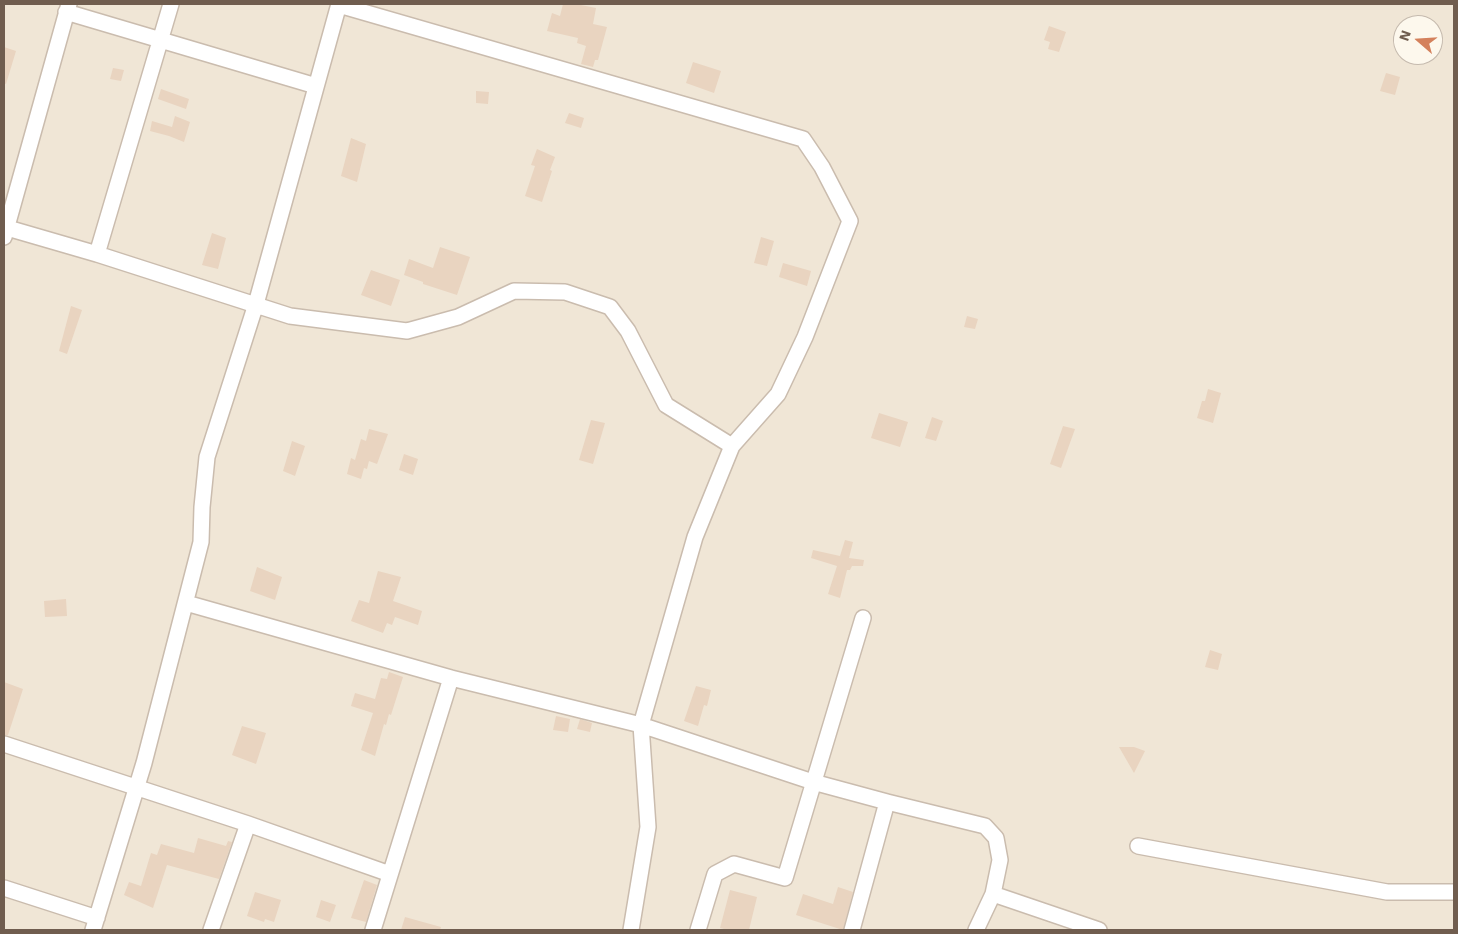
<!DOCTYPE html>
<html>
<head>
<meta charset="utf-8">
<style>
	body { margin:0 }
	#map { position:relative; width:1458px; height:934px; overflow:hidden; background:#f9f4e7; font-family:"Work Sans",sans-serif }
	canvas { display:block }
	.frame { position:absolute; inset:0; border:5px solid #705d4f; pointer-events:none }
	.north { position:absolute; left:1393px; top:15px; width:50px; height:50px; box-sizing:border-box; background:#fdf8ed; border:1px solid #c5baae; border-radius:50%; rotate:289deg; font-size:14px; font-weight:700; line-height:20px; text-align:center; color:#705d4f }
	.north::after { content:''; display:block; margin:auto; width:18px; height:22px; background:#d4815c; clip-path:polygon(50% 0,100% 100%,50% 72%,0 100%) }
</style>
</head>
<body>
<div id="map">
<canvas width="1458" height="934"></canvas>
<div class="frame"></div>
<div class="north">N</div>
</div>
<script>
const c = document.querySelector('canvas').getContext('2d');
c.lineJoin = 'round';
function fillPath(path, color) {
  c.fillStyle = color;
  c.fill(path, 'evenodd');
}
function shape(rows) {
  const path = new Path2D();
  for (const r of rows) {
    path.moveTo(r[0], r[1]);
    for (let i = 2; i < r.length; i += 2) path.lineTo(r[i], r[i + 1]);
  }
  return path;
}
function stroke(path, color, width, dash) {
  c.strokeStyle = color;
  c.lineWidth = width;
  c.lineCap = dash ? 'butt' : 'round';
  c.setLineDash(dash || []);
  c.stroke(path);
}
fillPath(shape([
	[4,4,1454,4,1454,930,4,930],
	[1403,25,1433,25,1433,55,1403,55]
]), '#f0e6d6');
fillPath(shape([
	[563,4,576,4,596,8,593,24,607,27,598,60,595,60,593,67,581,64,586,46,577,43,578,38,547,31,552,13,560,16],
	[1049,26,1066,32,1059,52,1048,49,1050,42,1044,40],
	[4,47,16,51,6,84,4,83],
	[693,62,721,71,714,93,686,83],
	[113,68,124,70,121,81,110,79],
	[1386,73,1400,77,1395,95,1380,91],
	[161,89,189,99,186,109,158,99],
	[476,91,489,92,488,104,476,103],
	[569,113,584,118,581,128,565,123],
	[175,116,190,122,184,142,169,136,150,131,152,121,172,127],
	[351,138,366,144,357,182,341,176],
	[537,149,555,157,550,170,552,171,542,202,525,196,535,166,531,165],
	[212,233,226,238,218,269,202,265],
	[761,237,774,241,767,266,754,263],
	[440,247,470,257,457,295,423,284,423,282,404,275,409,259,433,268],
	[783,263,811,271,807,286,779,277],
	[371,270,400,280,391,306,361,295],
	[71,306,82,310,67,354,59,351],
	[967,316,978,319,975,329,964,327],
	[1208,389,1221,393,1213,423,1197,418,1202,401,1205,401],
	[879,413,908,422,900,447,871,438],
	[932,417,943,421,936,441,925,438],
	[591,420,605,423,593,464,579,460],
	[1063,426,1075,429,1061,468,1050,464],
	[369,429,388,434,377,464,369,461,367,469,364,468,361,479,347,474,351,458,355,460,361,439,366,441],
	[292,441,305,446,295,476,283,471],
	[404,454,418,459,413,475,399,470],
	[845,540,853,542,849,558,864,560,863,566,852,566,850,570,847,570,840,598,828,594,837,566,811,558,813,550,840,556],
	[257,567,282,577,275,600,250,591],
	[378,571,401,577,393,601,422,611,418,625,395,617,392,625,387,623,383,633,351,621,359,600,369,603],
	[66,599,67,616,45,617,44,601],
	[1210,650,1222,654,1218,670,1205,667],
	[389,672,403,677,391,715,389,714,386,725,384,724,375,756,361,750,373,713,351,706,355,693,375,699,381,678,387,679],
	[4,682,23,689,8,735,4,735],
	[696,686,711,690,707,706,704,705,698,726,684,721],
	[556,716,570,719,568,732,553,730],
	[580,719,592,723,590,732,577,729],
	[242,726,266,733,256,764,232,755],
	[1119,747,1134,747,1145,751,1134,773],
	[198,838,226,846,228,841,232,842,219,879,167,865,153,908,124,895,129,882,141,886,151,853,157,855,161,844,194,853],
	[364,880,377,885,366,922,351,918],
	[838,887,853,892,843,930,796,915,803,894,833,904],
	[730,890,757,897,749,930,728,930,720,928],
	[255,892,281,900,274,922,265,919,264,922,247,916],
	[321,900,336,905,330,922,316,917],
	[405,917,441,927,440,930,401,930]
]), '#e9d4c0');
const minor = shape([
	[339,5,803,139,822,167,850,221,805,337,778,394,732,446,695,537,641,725,648,827,631,930],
	[66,12,316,86],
	[4,227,97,254,290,316,407,331,458,317,514,291,565,292,610,307,628,331,666,405,732,446],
	[4,237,69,4],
	[97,254,171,4],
	[186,603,451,678,641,725,813,782,887,802,985,826,996,838,1000,860,993,894,976,930],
	[4,744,248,824,390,874],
	[1138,846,1387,892,1454,892],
	[4,888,97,918],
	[993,894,1099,930],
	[93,930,144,763,201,542,202,507,207,457,256,304,339,4],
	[211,930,248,824],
	[373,930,451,678],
	[698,930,715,874,734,864,785,878,863,618],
	[852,930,887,802]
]);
stroke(minor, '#cabcae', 18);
stroke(minor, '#fff', 15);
</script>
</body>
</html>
